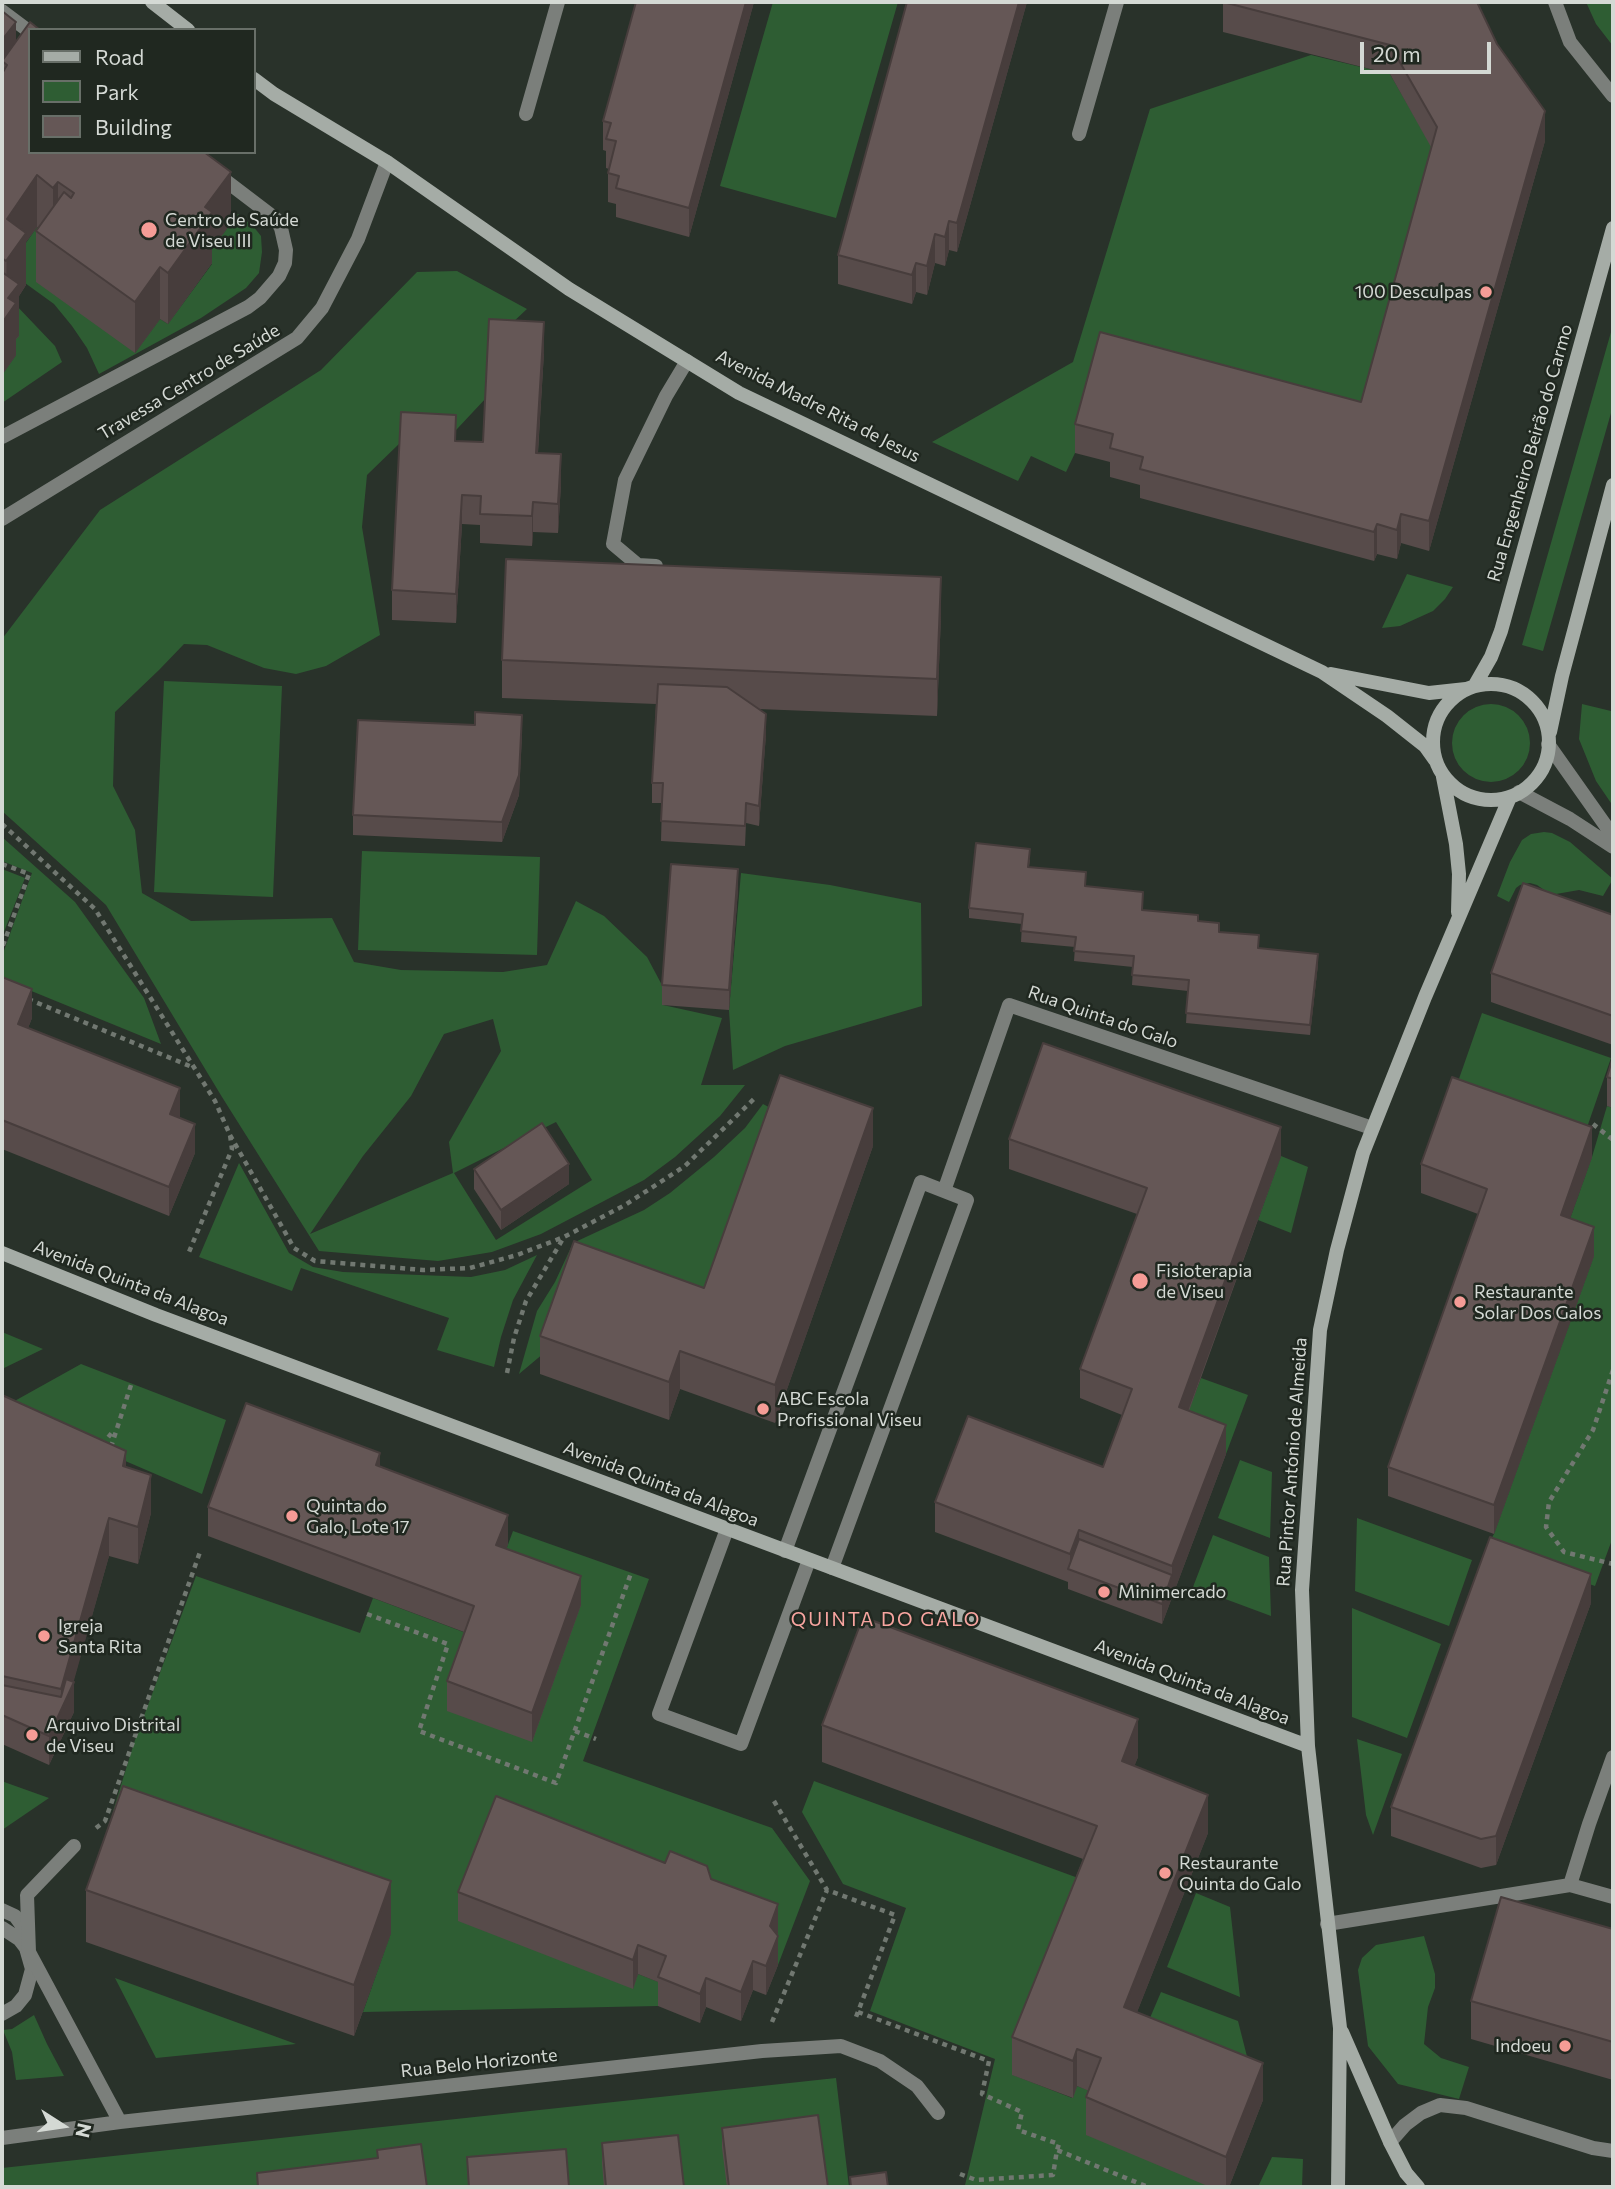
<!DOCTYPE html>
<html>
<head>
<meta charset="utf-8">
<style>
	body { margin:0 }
	#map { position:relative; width:1615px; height:2189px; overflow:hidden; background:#29322a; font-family:Commissioner,sans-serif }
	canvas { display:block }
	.frame { position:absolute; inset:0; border:4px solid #d4d9d4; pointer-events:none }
	.legend { position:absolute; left:28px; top:28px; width:228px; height:126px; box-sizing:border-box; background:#202820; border:2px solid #686f68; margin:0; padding:9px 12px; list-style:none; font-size:21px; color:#d4d9d4 }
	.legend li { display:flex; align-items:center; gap:14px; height:35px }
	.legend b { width:35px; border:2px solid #686f68 }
	.north { position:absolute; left:28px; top:2091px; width:70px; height:70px; -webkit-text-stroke:5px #202820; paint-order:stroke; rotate:102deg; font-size:19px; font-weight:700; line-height:28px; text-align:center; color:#d4d9d4 }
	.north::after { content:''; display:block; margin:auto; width:24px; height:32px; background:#d4d9d4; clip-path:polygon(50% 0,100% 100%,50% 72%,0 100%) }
	.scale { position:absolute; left:1360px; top:42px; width:131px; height:32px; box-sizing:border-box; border:4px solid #d4d9d4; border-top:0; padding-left:9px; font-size:21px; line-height:24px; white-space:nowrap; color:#d4d9d4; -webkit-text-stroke:5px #202820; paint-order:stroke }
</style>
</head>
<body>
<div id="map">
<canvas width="1615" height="2189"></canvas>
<div class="frame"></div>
<ul class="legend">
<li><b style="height:9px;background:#a5aca6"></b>Road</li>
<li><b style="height:19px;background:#2e5d33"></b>Park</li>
<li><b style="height:19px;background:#655756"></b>Building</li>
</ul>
<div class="north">N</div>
<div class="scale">20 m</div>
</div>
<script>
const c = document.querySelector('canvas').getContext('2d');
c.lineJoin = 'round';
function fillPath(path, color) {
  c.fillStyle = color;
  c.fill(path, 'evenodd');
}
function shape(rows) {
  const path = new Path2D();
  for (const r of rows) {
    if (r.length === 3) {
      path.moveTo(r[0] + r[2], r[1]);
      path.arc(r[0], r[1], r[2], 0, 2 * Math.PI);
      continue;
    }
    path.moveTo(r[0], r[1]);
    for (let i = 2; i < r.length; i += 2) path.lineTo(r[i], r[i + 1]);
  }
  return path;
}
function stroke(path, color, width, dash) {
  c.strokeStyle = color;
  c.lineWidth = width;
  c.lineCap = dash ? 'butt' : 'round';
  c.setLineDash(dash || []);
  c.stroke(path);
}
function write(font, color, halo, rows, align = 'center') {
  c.font = font + ' Commissioner,sans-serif';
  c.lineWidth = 5;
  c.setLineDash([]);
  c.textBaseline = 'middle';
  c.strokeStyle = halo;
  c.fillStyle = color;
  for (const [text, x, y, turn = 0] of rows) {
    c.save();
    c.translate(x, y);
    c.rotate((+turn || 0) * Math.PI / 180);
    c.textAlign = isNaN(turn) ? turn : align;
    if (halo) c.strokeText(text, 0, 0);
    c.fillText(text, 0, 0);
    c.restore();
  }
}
fillPath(shape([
	[773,2,898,2,836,218,720,186],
	[1586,2,1613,2,1613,46,1596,24],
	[1311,55,1390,74,1437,156,1361,431,1099,361,1075,453,1066,472,1031,456,1018,481,932,442,1073,362,1150,109],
	[238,214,253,226,261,236,262,252,259,273,246,288,201,318,99,374,87,348,72,326,54,304,7,270,37,227,53,239,135,353,160,319,168,324,212,264,205,258],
	[457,271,527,309,496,338,487,397,443,444,401,442,367,475,362,527,380,635,326,666,296,674,264,668,207,645,184,644,159,670,115,712,113,786,135,830,142,893,191,921,332,918,354,962,401,970,503,972,547,965,576,901,604,916,647,957,663,987,663,1005,722,1018,701,1085,745,1085,720,1116,675,1157,644,1180,541,1234,492,1252,438,1261,319,1251,222,1097,106,905,2,811,2,639,100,510,321,370,417,272],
	[493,1019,501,1051,449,1142,453,1173,310,1234,363,1156,411,1096,444,1034],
	[556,1122,592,1180,496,1240,454,1173],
	[14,303,55,346,62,362,2,403,2,375,16,355],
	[1613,325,1613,406,1543,651,1522,645],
	[1407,574,1453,587,1445,599,1433,611,1400,626,1382,628],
	[164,681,282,686,273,897,154,892],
	[1582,704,1611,711,1613,806,1596,781,1579,739],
	[1491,743,39],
	[1544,832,1552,833,1570,842,1613,879,1603,896,1579,890,1556,894,1547,892,1537,885,1530,883,1520,885,1516,888,1509,902,1497,896,1510,862,1522,840,1531,834],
	[2,837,75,902,144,998,161,1044,2,979,2,956,32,873,2,861],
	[362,851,540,857,537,955,358,950],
	[2,869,25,878,2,937],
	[741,873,830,885,921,903,922,1006,785,1046,733,1070,729,1010],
	[1482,1013,1611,1058,1583,1139,1454,1093],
	[763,1104,780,1113,704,1326,550,1348,519,1374,537,1311,555,1282,573,1243,644,1210,670,1193,714,1157,745,1128],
	[1607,1106,1613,1108,1613,1537,1595,1586,1486,1549,1494,1534,1594,1256,1561,1244,1592,1157],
	[1281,1156,1308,1167,1291,1233,1258,1220],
	[239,1163,289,1253,313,1267,343,1272,471,1277,505,1270,537,1255,513,1300,501,1337,494,1367,437,1350,449,1318,301,1268,292,1291,199,1257],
	[2,1332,43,1349,2,1369],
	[81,1364,226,1420,202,1494,2,1408],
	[1201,1378,1248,1395,1226,1454,1179,1436],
	[1240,1460,1272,1472,1270,1538,1218,1518],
	[1357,1518,1472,1560,1449,1626,1355,1591],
	[513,1531,649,1579,583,1761,772,1828,810,1881,778,1965,670,1881,633,1988,638,1974,666,1985,658,2006,363,2012,391,1933,123,1837,113,1811,135,1740,196,1576,360,1633,373,1598,474,1636],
	[1213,1535,1269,1557,1271,1616,1193,1587],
	[1352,1608,1441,1644,1407,1738,1352,1717],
	[1357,1739,1402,1754,1373,1835,1366,1815],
	[2,1781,7,1783,49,1798,2,1830],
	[814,1781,1089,1882,1013,2075,1072,2098,1077,2086,1101,2095,1210,2187,944,2187,965,2185,995,2059,870,2011,906,1908,843,1884,802,1812],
	[1196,1893,1230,1907,1240,1997,1167,1967],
	[1424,1936,1435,1974,1435,1988,1428,2007,1424,2044,1441,2058,1469,2067,1459,2099,1398,2084,1368,2046,1358,1970,1362,1958,1376,1945],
	[115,1978,296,2044,156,2058],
	[1161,1992,1238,2021,1253,2080,1141,2039],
	[34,2015,47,2044,64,2076,16,2080,12,2052,3,2030,12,2029],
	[836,2078,849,2187,2,2187,2,2168],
	[1272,2157,1303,2159,1302,2187,1258,2187]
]), '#2e5d33');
stroke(shape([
	[2,824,95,909,215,1101,230,1135,232,1149,189,1252],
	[2,864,29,874,2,948],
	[28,999,192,1067],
	[1593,1124,1613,1140],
	[230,1135,294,1248,315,1261,423,1270,470,1268,517,1255,564,1237,625,1205,685,1166,757,1096],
	[1613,1370,1593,1430,1549,1502,1546,1527,1564,1552,1613,1564],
	[507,1373,514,1338,526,1301,564,1237],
	[102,1445,114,1430],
	[111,1447,131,1385],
	[367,1614,448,1644,419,1731,556,1783,631,1573],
	[575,1731,596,1739],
	[774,1801,827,1890,895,1915,856,2017,852,2018],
	[96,1828,105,1821,200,1552],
	[858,2012,989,2061,982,2094,1022,2112,1018,2130,1059,2144,1057,2150],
	[772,2022,827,1890],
	[960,2174,976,2180,1053,2175,1057,2150,1148,2187]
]), '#717871', 4.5, [5, 5]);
stroke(shape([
	[2,11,30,32],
	[2,437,248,307,260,298,279,276,285,263,286,250,281,228,276,219,188,152],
	[656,566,638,565,613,544,625,480,666,396,687,361],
	[2,1910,15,1916,23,1927,28,1940],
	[2,1928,19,1939,26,1948,32,1969,25,1995,16,2006,2,2014]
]), '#7b7f7b', 14);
stroke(shape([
	[1555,2,1570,42,1613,96],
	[526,114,558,2],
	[1079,134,1117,2],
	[2,519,297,338,322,308,358,239,387,162],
	[1548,744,1613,836],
	[1519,792,1570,819,1613,847],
	[944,1191,1009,1005,1372,1128],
	[727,1529,659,1714,741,1744,809,1560],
	[785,1551,921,1182,967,1200,832,1568],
	[74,1846,27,1895,29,1952,120,2122],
	[1570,1885,1589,1824,1613,1757],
	[1327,1924,1570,1885,1613,1897],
	[2,2138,120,2122,762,2051,841,2046,880,2061,917,2086,938,2113],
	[1390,2142,1405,2125,1421,2113,1440,2105,1466,2108,1593,2148,1613,2151]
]), '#7b7f7b', 14);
stroke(shape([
	[152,2,188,30],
	[254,79,274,94,387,162,569,289,739,393,1322,672,1387,716,1425,746,1435,760],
	[1331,674,1429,693,1466,689],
	[1491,742,58],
	[1475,685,1491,657,1501,631,1613,228],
	[1550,732,1562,676,1613,485],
	[1443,777,1456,844,1459,874,1458,912],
	[2,1253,156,1315,1308,1746],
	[1342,2032,1390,2142,1406,2173,1418,2187],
	[1338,2187,1340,2028,1308,1746,1302,1590,1320,1330,1337,1250,1363,1153,1425,997,1510,797]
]), '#a5aca6', 14);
fillPath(shape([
	[754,2,689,237,616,217,616,204,608,202,608,173,609,169,606,168,606,151,603,150,603,121],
	[907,2,1027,2,957,252,949,250,945,266,935,263,927,295,916,292,912,304,838,284,838,255],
	[1223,2,1479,9,1545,141,1429,551,1401,543,1397,559,1377,554,1374,561,1140,498,1140,485,1110,477,1110,462,1075,453,1075,424,1361,402,1431,147,1390,74,1223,32],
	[2,11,16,41,30,152,231,223,212,249,212,263,168,324,160,319,135,353,36,282,36,231,38,227,37,227,26,242,26,285,19,296,19,336,16,339,16,355,2,375],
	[544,352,538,453,561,484,558,533,533,532,532,546,480,543,480,525,462,524,456,623,392,620,392,590,456,441,483,442],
	[941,615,937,716,758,709,766,734,759,826,746,823,745,846,661,841,662,803,652,803,652,783,656,704,502,698,502,660],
	[522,735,519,795,502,842,353,835,353,815],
	[1030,859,1029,867,1086,886,1142,910,1198,921,1219,932,1259,948,1318,964,1310,1035,1186,1023,1188,991,1132,985,1133,967,1074,961,1075,947,1021,942,1022,924,969,918,969,908],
	[738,889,729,1010,662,1005,662,985],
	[1613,915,1613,1045,1491,1002,1491,973],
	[2,977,32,1018,28,1028,180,1118,195,1153,169,1216,2,1149],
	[1613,1057,1613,1108,1607,1106,1607,1077],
	[1009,1139,1281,1156,1189,1411,1226,1454,1162,1624,1068,1589,1068,1582,935,1532,935,1502,1103,1467,1122,1415,1080,1398,1080,1369,1137,1214,1009,1169],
	[873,1146,775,1423,680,1389,669,1420,540,1374,540,1336,704,1288],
	[1592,1157,1570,1218,1594,1256,1494,1534,1388,1496,1388,1467,1478,1214,1421,1193,1421,1164],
	[474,1169,569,1184,501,1230,474,1189],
	[2,1395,126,1468,151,1513,138,1564,109,1556,73,1682,74,1712,49,1765,2,1744],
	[380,1467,508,1544,506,1549,581,1605,532,1742,447,1711,447,1681,464,1632,208,1536,208,1507],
	[1591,1603,1496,1865,1481,1868,1391,1836,1391,1807],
	[822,1725,1138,1757,1134,1766,1208,1833,1137,2012,1263,2100,1229,2187,1210,2187,1086,2135,1086,2097,1089,2091,1077,2086,1073,2098,1012,2075,1012,2037,1083,1859,822,1762],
	[665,1863,711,1879,778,1933,778,1965,766,1995,753,1990,741,2021,706,2007,700,2023,658,2006,658,1982,638,1974,633,1989,458,1921,458,1892],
	[86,1890,391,1933,354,2036,86,1942],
	[1613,1929,1613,2080,1471,2039,1471,2001],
	[722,2128,828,2187,727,2187,722,2148],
	[602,2143,684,2187,604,2187,602,2163],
	[467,2157,569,2187,468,2187]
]), '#574b4a');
fillPath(shape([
	[746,2,754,2,689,237,689,208],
	[1019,2,1027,2,957,252,957,223],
	[16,22,16,73,2,61,2,40],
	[1545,111,1545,141,1429,551,1429,521],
	[231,172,231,223,212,249,212,263,168,324,168,273,205,207],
	[37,175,37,227,26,242,26,285,19,296,19,336,16,339,16,355,2,375,2,323,6,313,7,219],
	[58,182,58,233,53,239,53,188],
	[949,221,949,250,945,266,945,237],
	[935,234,935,263,927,295,927,266],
	[916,263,916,292,912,304,912,275],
	[160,267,160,319,135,353,135,302],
	[544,322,544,352,536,482,536,453],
	[561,454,561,484,558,533,558,504],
	[462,495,462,524,456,623,456,594],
	[533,502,533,532,532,546,532,516],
	[1401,514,1401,543,1397,559,1397,530],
	[1377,524,1377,554,1374,561,1374,532],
	[941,577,941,615,937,716,937,679],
	[766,714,766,734,759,826,759,806],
	[522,715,519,795,502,842,502,822],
	[738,869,738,889,729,1010,729,990],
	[1318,954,1318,964,1310,1035,1310,1025],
	[32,989,32,1018,18,1053,18,1024],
	[180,1088,180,1118,170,1114],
	[873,1108,873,1146,775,1423,775,1385],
	[195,1124,195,1153,169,1216,169,1187],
	[1281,1127,1281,1156,1179,1436,1179,1407],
	[1592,1127,1592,1157,1561,1244,1561,1215],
	[569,1164,569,1184,501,1230,501,1210],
	[1594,1227,1594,1256,1494,1534,1494,1505],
	[680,1351,680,1389,669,1420,669,1382],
	[1226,1425,1226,1454,1162,1624,1162,1604,1172,1575,1172,1566],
	[126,1451,126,1488,123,1466],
	[380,1453,380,1483,376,1465],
	[151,1475,151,1513,138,1564,138,1527],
	[508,1515,508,1544,496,1574,496,1545],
	[109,1518,109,1556,73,1684,74,1682,74,1712,49,1765,49,1736,61,1710,61,1689],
	[1079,1530,1079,1559,1070,1569,1070,1554],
	[1591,1574,1591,1603,1496,1865,1496,1836],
	[581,1576,581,1605,532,1742,532,1713],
	[1138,1719,1138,1757,1122,1799,1122,1761],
	[1208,1795,1208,1833,1124,2045,1124,2007],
	[391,1881,391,1933,354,2036,354,1985],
	[778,1904,778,1933,770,1955,770,1926],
	[778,1936,778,1965,766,1995,766,1966],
	[638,1945,638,1974,633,1989,633,1960],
	[753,1961,753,1990,741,2021,741,1992],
	[706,1978,706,2007,700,2023,700,1994],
	[1077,2049,1077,2086,1073,2098,1073,2061],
	[1263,2063,1263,2100,1229,2187,1226,2187,1226,2157]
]), '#473d3c');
const building = shape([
	[636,2,746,2,689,208,616,188,619,176,608,173,616,141,606,139,611,123,603,121,636,2],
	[907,2,1019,2,957,223,949,221,945,237,935,234,927,266,916,263,912,275,838,255,907,2],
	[1223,2,1477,2,1497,44,1545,111,1429,521,1401,514,1397,530,1377,524,1374,532,1140,469,1143,457,1110,448,1113,434,1075,424,1100,332,1361,402,1437,127,1390,45,1223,2],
	[2,11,16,22,2,40,2,11],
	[30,22,40,30,30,30,30,152,204,152,231,172,205,207,212,212,168,273,160,267,135,302,36,231,64,192,71,198,74,193,58,182,53,188,37,175,7,219,26,233,6,261,2,258,2,71,3,72,7,65,2,61,30,22],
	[2,272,19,284,8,298,16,303,2,323,2,272],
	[489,319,544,322,536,453,561,454,558,504,533,502,532,516,480,514,481,496,462,495,456,594,392,590,401,412,456,415,455,441,483,442,489,319],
	[506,559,941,577,937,679,502,660,506,559],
	[658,684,727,687,766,714,759,806,746,803,745,826,661,821,663,783,652,783,658,684],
	[475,712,522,715,519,775,502,822,353,815,358,720,475,725,475,712],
	[976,843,1030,849,1028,867,1086,872,1085,886,1143,892,1142,910,1198,915,1198,921,1219,923,1219,932,1259,935,1258,948,1318,954,1310,1025,1186,1013,1189,980,1132,975,1134,956,1074,951,1076,937,1021,931,1023,914,969,908,976,843],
	[671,864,738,869,729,990,662,985,671,864],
	[1523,883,1613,915,1613,1016,1491,973,1523,883],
	[2,977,32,989,18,1024,180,1088,170,1114,195,1124,169,1187,2,1120,2,977],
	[1043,1043,1281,1127,1179,1407,1226,1425,1172,1566,1079,1530,1070,1554,935,1502,968,1416,1103,1467,1132,1389,1080,1369,1147,1188,1009,1139,1043,1043],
	[1613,1057,1613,1079,1607,1077,1613,1057],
	[780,1075,873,1108,775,1385,680,1351,669,1382,540,1336,574,1241,704,1288,780,1075],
	[1452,1077,1592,1127,1561,1215,1594,1227,1494,1505,1388,1467,1487,1189,1421,1164,1452,1077],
	[542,1123,569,1164,501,1210,474,1169,542,1123],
	[2,1395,126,1451,123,1466,151,1475,138,1527,109,1518,61,1689,2,1676,2,1395],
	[246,1403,380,1453,376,1465,508,1515,496,1545,581,1576,532,1713,447,1681,474,1606,208,1507,246,1403],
	[1490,1537,1591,1574,1496,1836,1481,1839,1391,1807,1490,1537],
	[1079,1539,1172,1575,1162,1604,1068,1569,1079,1539],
	[863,1617,1138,1719,1122,1761,1208,1795,1124,2007,1263,2063,1226,2157,1086,2097,1101,2058,1077,2049,1073,2061,1012,2037,1097,1826,822,1725,863,1617],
	[66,1679,74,1682,49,1736,2,1715,2,1685,61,1697,66,1679],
	[123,1786,391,1881,354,1985,86,1890,123,1786],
	[496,1796,665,1863,670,1851,707,1866,711,1879,778,1904,770,1926,778,1936,766,1966,753,1961,741,1992,706,1978,700,1994,658,1977,666,1956,638,1945,633,1960,458,1892,496,1796],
	[1501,1897,1613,1929,1613,2042,1471,2001,1501,1897],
	[818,2115,828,2187,729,2187,722,2128,818,2115],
	[678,2135,684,2187,606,2187,602,2143,678,2135],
	[421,2144,427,2187,258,2187,257,2173,378,2158,377,2150,421,2144],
	[566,2149,569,2187,469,2187,467,2157,566,2149],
	[886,2172,888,2187,851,2187,850,2177,886,2172]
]);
fillPath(building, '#655756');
stroke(building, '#473d3c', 2);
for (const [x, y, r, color] of [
	[149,230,9,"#f59c96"],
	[1486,292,7,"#f59c96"],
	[1140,1281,9,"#f59c96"],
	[1460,1302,7,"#f59c96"],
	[763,1409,7,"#f59c96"],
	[292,1516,7,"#f59c96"],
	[1104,1592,7,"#f59c96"],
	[44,1636,7,"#f59c96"],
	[32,1735,7,"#f59c96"],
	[1165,1873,7,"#f59c96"],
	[1565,2046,7,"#f59c96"]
]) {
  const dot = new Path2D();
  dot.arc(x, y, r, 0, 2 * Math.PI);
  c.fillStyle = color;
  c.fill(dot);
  stroke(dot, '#202820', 2.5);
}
write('18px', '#d4d9d4', '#202820', [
	["Centro de Saúde",165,220],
	["de Viseu III",165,241],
	["100 Desculpas",1472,292,"right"],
	["Fisioterapia",1156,1271],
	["de Viseu",1156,1292],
	["Restaurante",1474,1292],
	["Solar Dos Galos",1474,1313],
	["ABC Escola",777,1399],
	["Profissional Viseu",777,1420],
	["Quinta do",306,1506],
	["Galo, Lote 17",306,1527],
	["Minimercado",1118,1592],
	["Igreja",58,1626],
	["Santa Rita",58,1647],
	["Arquivo Distrital",46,1725],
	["de Viseu",46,1746],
	["Restaurante",1179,1863],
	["Quinta do Galo",1179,1884],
	["Indoeu",1551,2046,"right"]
], 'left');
write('18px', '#d4d9d4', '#202820', [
	["Travessa Centro de Saúde",189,382,-31],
	["Avenida Madre Rita de Jesus",818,406,27],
	["Rua Engenheiro Beirão do Carmo",1530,453,-74],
	["Rua Quinta do Galo",1103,1017,19],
	["Avenida Quinta da Alagoa",131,1283,21],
	["Rua Pintor António de Almeida",1292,1462,-86],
	["Avenida Quinta da Alagoa",661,1484,21],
	["Avenida Quinta da Alagoa",1192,1682,21],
	["Rua Belo Horizonte",479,2063,-6]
]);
c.letterSpacing = '2px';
write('19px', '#f8a5a0', '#202820', [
	["QUINTA DO GALO",886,1620]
]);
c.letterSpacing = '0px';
</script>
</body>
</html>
